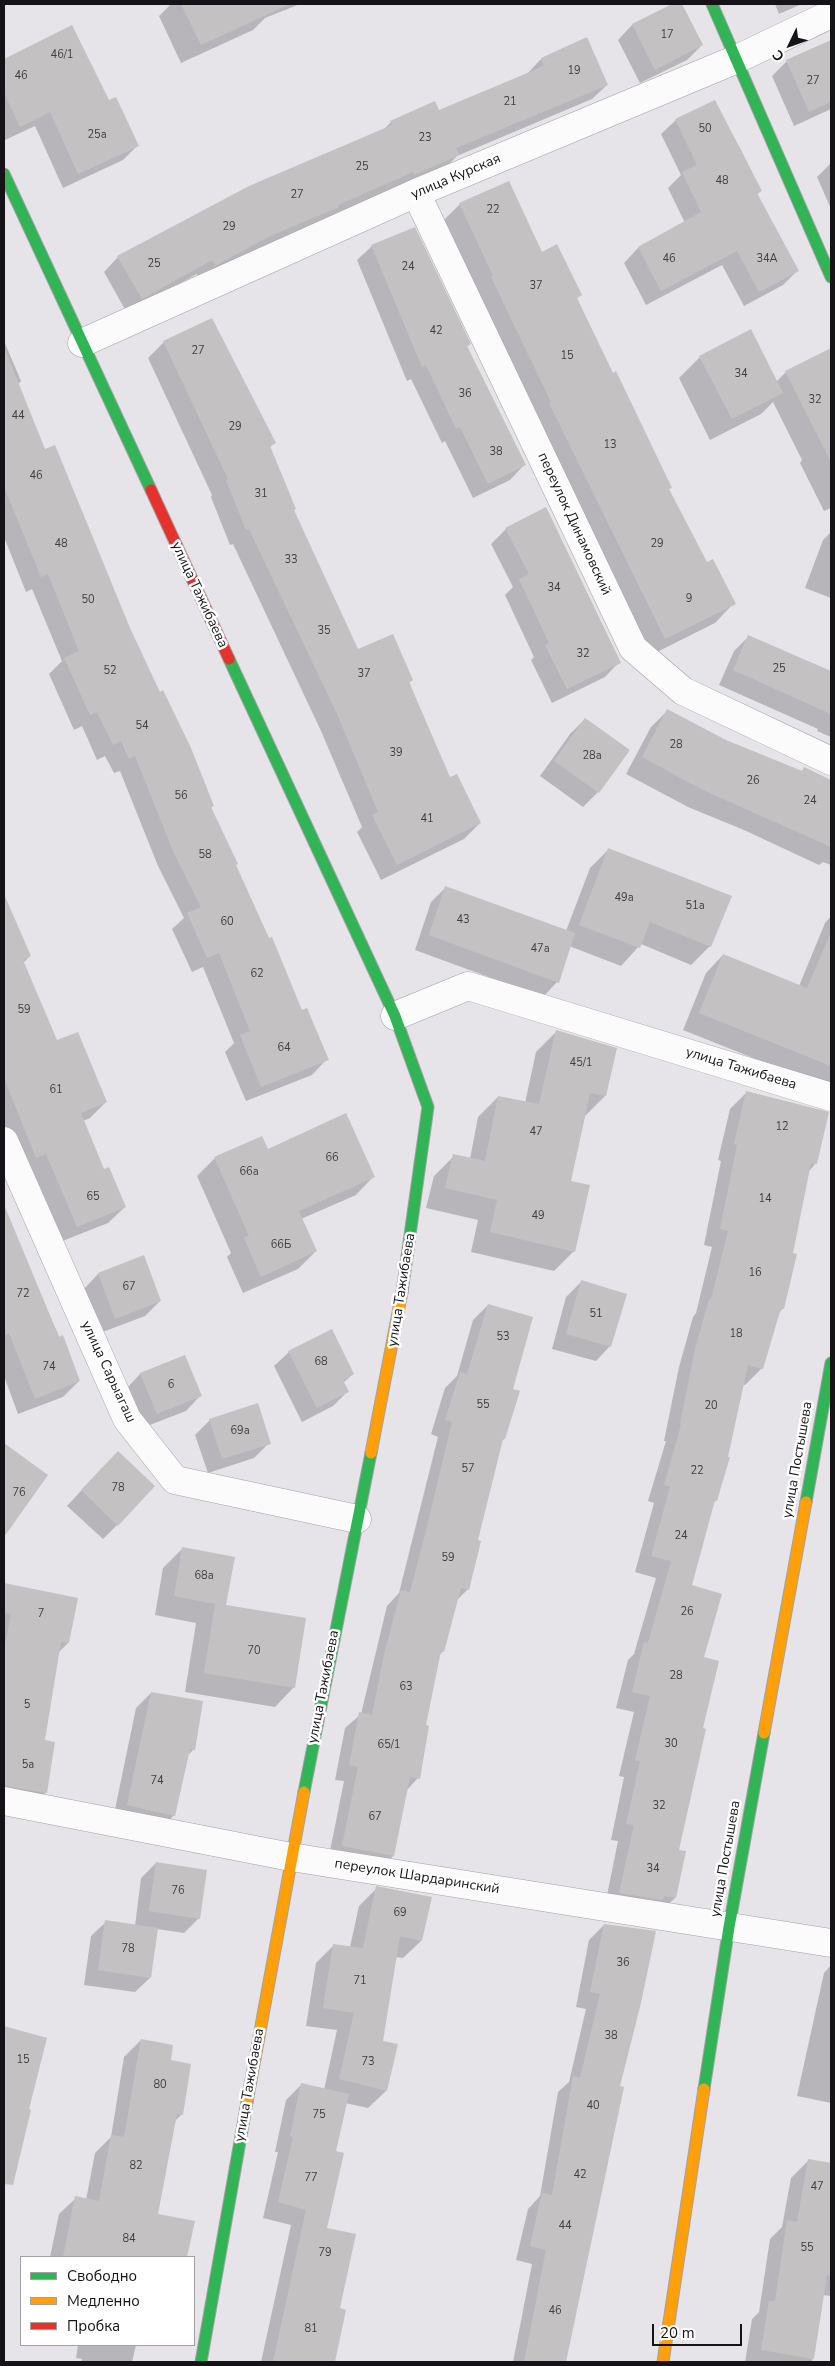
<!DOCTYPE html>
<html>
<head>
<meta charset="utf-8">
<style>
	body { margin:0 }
	#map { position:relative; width:835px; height:2366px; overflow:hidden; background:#e6e3e9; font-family:"Nunito Sans",sans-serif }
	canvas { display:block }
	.frame { position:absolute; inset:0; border:5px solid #151317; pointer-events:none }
	.legend { position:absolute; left:20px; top:2256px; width:175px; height:90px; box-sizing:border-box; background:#fff; border:1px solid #a1a1a2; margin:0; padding:6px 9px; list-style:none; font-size:15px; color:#151317 }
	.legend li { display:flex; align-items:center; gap:10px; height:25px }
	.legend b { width:25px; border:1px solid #a1a1a2 }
	.north { position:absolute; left:765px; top:20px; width:50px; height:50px; -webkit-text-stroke:4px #fff; paint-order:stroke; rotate:228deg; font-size:14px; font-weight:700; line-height:20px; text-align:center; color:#151317 }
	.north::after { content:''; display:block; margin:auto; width:18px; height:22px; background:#151317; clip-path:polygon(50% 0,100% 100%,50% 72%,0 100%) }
	.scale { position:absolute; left:652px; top:2324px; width:90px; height:22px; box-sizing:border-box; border:2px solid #151317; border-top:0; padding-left:6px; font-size:15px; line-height:18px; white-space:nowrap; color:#151317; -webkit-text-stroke:4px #fff; paint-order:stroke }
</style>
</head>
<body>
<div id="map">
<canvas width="835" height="2366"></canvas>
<div class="frame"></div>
<ul class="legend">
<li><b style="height:6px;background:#30b455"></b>Свободно</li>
<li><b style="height:6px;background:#ff9f0a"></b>Медленно</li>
<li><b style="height:6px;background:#e5322d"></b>Пробка</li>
</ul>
<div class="north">С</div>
<div class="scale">20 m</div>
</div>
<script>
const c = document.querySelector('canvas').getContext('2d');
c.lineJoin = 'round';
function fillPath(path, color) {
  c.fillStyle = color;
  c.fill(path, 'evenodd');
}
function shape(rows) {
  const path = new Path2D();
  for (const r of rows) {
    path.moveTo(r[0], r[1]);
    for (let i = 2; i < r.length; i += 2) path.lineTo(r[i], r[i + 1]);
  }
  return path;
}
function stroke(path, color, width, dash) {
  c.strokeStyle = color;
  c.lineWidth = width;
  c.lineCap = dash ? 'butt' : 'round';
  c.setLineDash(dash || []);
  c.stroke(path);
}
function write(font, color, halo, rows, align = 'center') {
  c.font = font + ' "Nunito Sans",sans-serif';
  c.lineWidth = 5;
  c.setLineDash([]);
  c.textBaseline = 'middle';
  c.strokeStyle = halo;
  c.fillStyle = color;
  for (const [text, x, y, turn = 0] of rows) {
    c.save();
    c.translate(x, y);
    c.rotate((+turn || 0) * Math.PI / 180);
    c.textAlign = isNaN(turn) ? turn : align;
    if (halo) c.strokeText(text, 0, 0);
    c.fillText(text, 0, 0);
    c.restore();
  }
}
fillPath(shape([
	[171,4,300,4,265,18,253,30,181,63,159,16],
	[675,4,680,4,702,45,687,60,640,83,618,40,632,25],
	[775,4,802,4,779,14],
	[72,26,108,102,138,145,123,160,63,188,35,126,5,140,4,138,4,60],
	[831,41,831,109,794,126,772,76,787,61],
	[541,59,607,85,592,99,457,156,443,170,398,186,328,217,323,221,200,280,197,274,127,313,104,272,118,257,381,132,391,122,439,112,527,74],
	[676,120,737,148,739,146,761,191,756,195,797,271,783,285,744,306,722,265,646,305,624,263,638,248,685,223,668,188,681,175,661,134],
	[831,163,831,209,817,177],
	[460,204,541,254,581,295,576,299,668,489,706,564,734,603,715,623,645,658,440,224],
	[372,246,469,344,466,348,524,465,510,480,473,498,445,441,442,443,411,379,407,381,357,260],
	[211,319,274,443,269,448,293,511,358,651,412,680,408,684,449,779,480,823,464,839,381,880,357,832,362,827,321,731,233,544,230,545,211,497,212,495,148,358,164,342],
	[4,341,21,381,18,384,45,450,213,806,210,809,301,1012,327,1059,312,1075,246,1101,225,1052,234,1043,203,967,192,972,172,929,184,918,158,866,120,771,114,773,105,756,97,760,82,726,74,730,49,674,62,661,32,589,26,592,4,537],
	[831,350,831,508,824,511,800,463,802,460,773,402,761,414,710,440,679,378,700,357,776,382,786,372],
	[506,529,619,662,605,677,552,703,531,660,534,657,505,595,513,587,491,544],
	[831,532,831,598,805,588,823,540],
	[749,636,831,673,831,737,817,731,818,729,719,685,734,651],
	[668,710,725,741,801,772,804,768,831,781,831,865,823,862,819,865,744,830,688,807,626,774,651,727],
	[585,719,628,750,598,792,583,807,540,776,570,734],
	[608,850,710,946,691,965,641,944,621,966,569,946,557,982,543,997,415,950,431,902,445,888,566,931,590,868],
	[4,910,30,956,23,963,57,1042,106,1102,90,1118,83,1121,104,1170,125,1207,108,1223,60,1242,4,1133],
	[831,916,831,1089,683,1030,706,973,723,955,799,986,825,923],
	[556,1032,605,1096,585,1116,570,1182,574,1251,554,1271,471,1252,478,1220,426,1208,434,1176,454,1156,470,1159,478,1117,498,1097,525,1103,536,1052],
	[747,1092,816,1163,809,1171,791,1254,783,1308,778,1314,762,1368,745,1385,742,1384,716,1500,713,1504,691,1586,702,1658,701,1729,677,1851,684,1852,675,1898,658,1914,604,1910,618,1841,611,1840,624,1777,619,1776,634,1712,616,1708,628,1660,634,1654,656,1578,635,1572,654,1503,648,1501,666,1441,664,1441,679,1367,693,1317,696,1313,712,1247,704,1245,721,1161,718,1160,730,1109],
	[267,1151,373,1177,356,1195,301,1219,316,1251,298,1269,243,1293,227,1257,231,1253,197,1176,215,1158],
	[4,1206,26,1263,79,1381,63,1397,18,1414,4,1376],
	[143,1257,160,1301,145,1316,100,1333,84,1289,98,1274],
	[581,1282,610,1346,596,1361,552,1349,566,1297],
	[488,1305,512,1389,504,1439,502,1441,477,1541,468,1589,456,1601,443,1651,439,1656,424,1726,418,1778,406,1791,393,1856,378,1870,328,1861,344,1781,335,1780,345,1728,361,1714,387,1606,399,1593,438,1437,431,1434,445,1388,457,1376,473,1320],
	[289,1352,353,1374,343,1383,348,1391,333,1406,302,1422,274,1366],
	[184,1357,200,1396,186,1411,142,1428,126,1389,140,1374],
	[210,1420,269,1443,254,1458,208,1473,195,1435],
	[6,1447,15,1519,4,1531,4,1449],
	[103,1467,117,1525,103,1539,67,1506],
	[183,1548,224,1606,294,1687,275,1707,185,1692,196,1623,155,1615,163,1568],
	[4,1584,77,1599,68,1643,58,1653,43,1741,46,1792,28,1810,4,1806],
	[151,1693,194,1749,187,1756,174,1815,160,1830,113,1819,136,1708],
	[156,1863,199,1918,184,1933,157,1929,150,1978,135,1992,84,1985,91,1936,106,1922,135,1926,141,1878],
	[377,1888,421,1941,403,1958,395,1957,382,2042,386,2091,368,2108,345,2103,335,2152,325,2229,339,2309,334,2360,332,2362,261,2362,291,2225,263,2218,278,2152,275,2152,286,2100,302,2084,324,2090,337,2030,306,2026,316,1963,334,1945,350,1947,359,1906],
	[604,1925,618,2087,565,2362,513,2362,532,2264,516,2260,528,2209,540,2196,558,2092,569,2082,586,2009,576,2007,589,1940],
	[831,1965,831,2103,797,2096,824,1973],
	[4,2028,46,2039,27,2110,18,2157,4,2171],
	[141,2040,169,2061,182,2114,174,2122,156,2215,193,2222,186,2257,50,2257,59,2214,76,2198,86,2200,95,2153,111,2137,124,2057],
	[809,2160,831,2164,831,2296,822,2295,812,2362,745,2362,752,2319,759,2312,770,2239,782,2227,791,2178],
	[78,2345,136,2345,132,2362,81,2362,82,2359,76,2358]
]), '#0003');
fillPath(shape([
	[181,4,290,4,201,45],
	[672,4,682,4,703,45,655,70,632,24],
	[72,25,109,100,116,97,139,146,78,174,50,112,20,127,4,93,4,59],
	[587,37,608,85,456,148,459,155,414,175,413,172,338,205,339,207,268,237,215,266,212,260,142,299,117,256,249,186,392,125,390,121,435,101,439,110,544,66,541,58],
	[831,40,831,102,809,112,786,60],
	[715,100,762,191,757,193,799,271,759,292,737,251,661,291,638,247,701,212,682,172,697,165,675,119],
	[509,181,542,252,557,244,582,295,577,298,613,373,616,371,672,488,669,489,707,562,713,559,736,604,665,639,549,403,551,402,491,277,493,276,459,203],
	[415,227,471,344,467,346,526,465,488,484,460,427,456,429,426,365,422,367,371,245],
	[212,318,276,443,270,446,296,509,294,510,358,649,393,634,413,680,409,682,450,777,457,774,481,823,397,865,372,815,378,812,337,714,249,529,246,530,226,480,228,479,163,341],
	[751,329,783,393,732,419,699,356],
	[4,347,45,449,55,445,130,628,160,692,163,690,191,748,214,806,211,807,238,864,236,865,269,938,272,937,302,1010,307,1008,329,1060,261,1087,240,1035,250,1031,219,953,207,958,187,913,201,907,173,851,135,756,129,759,121,741,113,745,97,712,90,715,64,658,79,651,48,574,41,577,4,487],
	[831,348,831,462,785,371],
	[546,507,621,663,567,689,545,645,549,643,519,579,529,574,505,528],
	[748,635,831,671,831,714,733,670],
	[667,709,726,740,802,771,804,767,831,780,831,847,705,791,642,757],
	[585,718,630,750,599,793,554,761],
	[608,848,732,896,711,947,650,922,640,948,579,925],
	[445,886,575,933,559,983,429,935],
	[4,894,31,956,23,960,57,1040,78,1032,107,1102,81,1113,104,1169,109,1167,126,1207,77,1227,46,1154,36,1158,4,1078],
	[831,932,831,1066,699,1013,723,954,807,988],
	[556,1030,617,1048,606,1096,590,1093,571,1181,590,1185,575,1252,490,1232,497,1200,445,1188,453,1154,485,1161,498,1096,539,1104],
	[746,1091,829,1112,817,1164,811,1163,793,1253,797,1254,784,1309,781,1308,763,1369,748,1365,728,1457,730,1457,717,1501,715,1500,692,1585,722,1594,704,1657,719,1661,703,1728,706,1729,679,1850,686,1851,676,1898,664,1896,663,1900,619,1893,634,1825,626,1824,640,1761,635,1760,650,1696,632,1692,644,1642,648,1643,671,1561,651,1556,670,1487,664,1485,681,1425,680,1424,695,1349,709,1299,711,1300,728,1231,720,1229,737,1145,734,1144],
	[346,1113,375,1177,299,1211,317,1251,261,1277,244,1238,249,1236,214,1157,262,1136,268,1149],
	[4,1207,5,1207,59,1337,63,1335,80,1381,35,1399,9,1333,4,1336],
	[144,1255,161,1301,115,1319,98,1273],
	[581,1280,627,1294,611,1347,566,1334],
	[488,1304,533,1317,513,1389,520,1391,505,1439,503,1439,478,1540,481,1541,469,1590,461,1588,444,1652,441,1651,426,1725,429,1726,420,1779,410,1777,394,1856,342,1846,358,1767,349,1765,359,1712,372,1715,384,1655,401,1590,410,1592,427,1527,452,1422,445,1420,460,1372,467,1374],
	[332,1329,354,1374,343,1380,349,1392,317,1408,288,1351],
	[185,1355,202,1396,157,1414,140,1373],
	[258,1403,271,1444,222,1459,209,1419],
	[4,1443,48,1475,4,1537],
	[118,1451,155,1486,118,1526,81,1490],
	[182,1547,235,1557,226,1605,306,1618,295,1688,204,1673,215,1604,174,1596],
	[4,1583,78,1598,69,1643,61,1642,45,1740,55,1742,47,1793,4,1786,4,1650,11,1614,4,1613],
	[151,1692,203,1701,195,1750,190,1749,175,1816,127,1805],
	[156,1862,207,1870,200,1919,149,1911],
	[376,1886,432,1897,422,1941,400,1936,383,2041,398,2044,387,2091,339,2079,354,2013,323,2008,333,1944,363,1948],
	[105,1920,158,1928,151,1978,98,1970],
	[604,1924,656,1931,641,2003,620,2086,624,2087,566,2362,524,2362,546,2250,530,2246,542,2193,552,2195,573,2076,580,2078,600,1994,590,1992],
	[4,2026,47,2038,29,2109,31,2110,13,2185,4,2184],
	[141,2039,173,2045,171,2060,191,2064,183,2115,177,2114,158,2214,195,2221,187,2257,63,2257,75,2196,99,2201,111,2135,124,2137],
	[301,2083,349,2094,336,2151,344,2153,327,2228,356,2234,340,2308,346,2310,335,2362,273,2362,306,2210,278,2202,293,2137,290,2136],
	[808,2159,831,2163,831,2276,827,2275,814,2359,761,2350,769,2301,775,2301,787,2220,797,2222]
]), '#c4c1c2');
const street = shape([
	[416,193,633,648,683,691,831,761],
	[82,343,416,193,737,59,831,14],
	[395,1016,468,986,831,1097],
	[4,1141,127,1419,175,1480,357,1519],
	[4,1801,291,1857,831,1943]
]);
const fast = shape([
	[712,4,831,277],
	[4,174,151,490],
	[229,659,395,1016,428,1107,402,1292],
	[806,1502,831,1363],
	[304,1792,371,1453],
	[704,2089,729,1927,764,1733],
	[201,2362,247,2102]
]);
const slow = shape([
	[371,1453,402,1292],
	[764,1733,806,1502],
	[247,2102,304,1792],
	[663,2362,704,2089]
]);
const jam = shape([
	[151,490,229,659]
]);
stroke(street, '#a3a2a5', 29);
stroke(fast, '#a3a2a5', 13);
stroke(slow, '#a3a2a5', 13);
stroke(jam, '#a3a2a5', 13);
stroke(street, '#fbfbfc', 28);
stroke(fast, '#30b455', 11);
stroke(slow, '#ff9f0a', 11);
stroke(jam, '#e5322d', 11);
write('11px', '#413e42', null, [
	["17",667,35],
	["46/1",62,55],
	["19",574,71],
	["46",21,76],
	["27",813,81],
	["21",510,102],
	["50",705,129],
	["25а",97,135],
	["23",425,138],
	["25",362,167],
	["48",722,181],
	["27",297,195],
	["22",493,210],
	["29",229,227],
	["46",669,259],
	["34А",767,259],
	["25",154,264],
	["24",408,267],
	["37",536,286],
	["42",436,331],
	["27",198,351],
	["15",567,356],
	["34",741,374],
	["36",465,394],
	["32",815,400],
	["44",18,416],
	["29",235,427],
	["13",610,445],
	["38",496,452],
	["46",36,476],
	["31",261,494],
	["48",61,544],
	["29",657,544],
	["33",291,560],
	["34",554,588],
	["9",689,599],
	["50",88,600],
	["35",324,631],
	["32",583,654],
	["25",779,669],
	["52",110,671],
	["37",364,674],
	["54",142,726],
	["28",676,745],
	["39",396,753],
	["28а",592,756],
	["26",753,781],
	["56",181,796],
	["24",810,801],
	["41",427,819],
	["58",205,855],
	["49а",624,898],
	["51а",695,906],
	["43",463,920],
	["60",227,922],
	["47а",540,949],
	["62",257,974],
	["59",24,1010],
	["64",284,1048],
	["45/1",581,1063],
	["61",56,1090],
	["12",782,1127],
	["47",536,1132],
	["66",332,1158],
	["66а",249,1172],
	["65",93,1197],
	["14",765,1199],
	["49",538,1216],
	["66Б",281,1245],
	["16",755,1273],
	["67",129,1287],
	["72",23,1294],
	["51",596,1314],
	["18",736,1334],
	["53",503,1337],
	["68",321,1362],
	["74",49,1367],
	["6",171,1385],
	["55",483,1405],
	["20",711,1406],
	["69а",240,1431],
	["57",468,1469],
	["22",697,1471],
	["78",118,1488],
	["76",19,1493],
	["24",681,1536],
	["59",448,1558],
	["68а",204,1576],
	["26",687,1612],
	["7",41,1614],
	["70",254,1651],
	["28",676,1676],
	["63",406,1687],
	["5",27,1705],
	["30",671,1744],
	["65/1",389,1745],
	["5а",28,1765],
	["74",157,1781],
	["32",659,1806],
	["67",375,1817],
	["34",653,1869],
	["76",178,1891],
	["69",400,1913],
	["78",128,1949],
	["36",623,1963],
	["71",360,1981],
	["38",611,2036],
	["15",23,2060],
	["73",368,2062],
	["80",160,2085],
	["40",593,2106],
	["75",319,2115],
	["82",136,2166],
	["42",580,2175],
	["77",311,2178],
	["47",817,2187],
	["44",565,2226],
	["84",129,2239],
	["55",807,2248],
	["79",325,2253],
	["46",555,2311],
	["81",311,2329]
]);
write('14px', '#151317', '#fff', [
	["улица Курская",456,177,-23],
	["переулок Динамовский",574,524,65],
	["улица Тажибаева",199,595,65],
	["улица Тажибаева",741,1069,17],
	["улица Тажибаева",402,1290,-81],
	["улица Сарыагаш",108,1372,65],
	["улица Постышева",798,1460,-80],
	["улица Тажибаева",324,1687,-79],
	["улица Постышева",726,1859,-80],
	["переулок Шардаринский",417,1877,9],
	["улица Тажибаева",250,2085,-80]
]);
</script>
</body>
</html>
